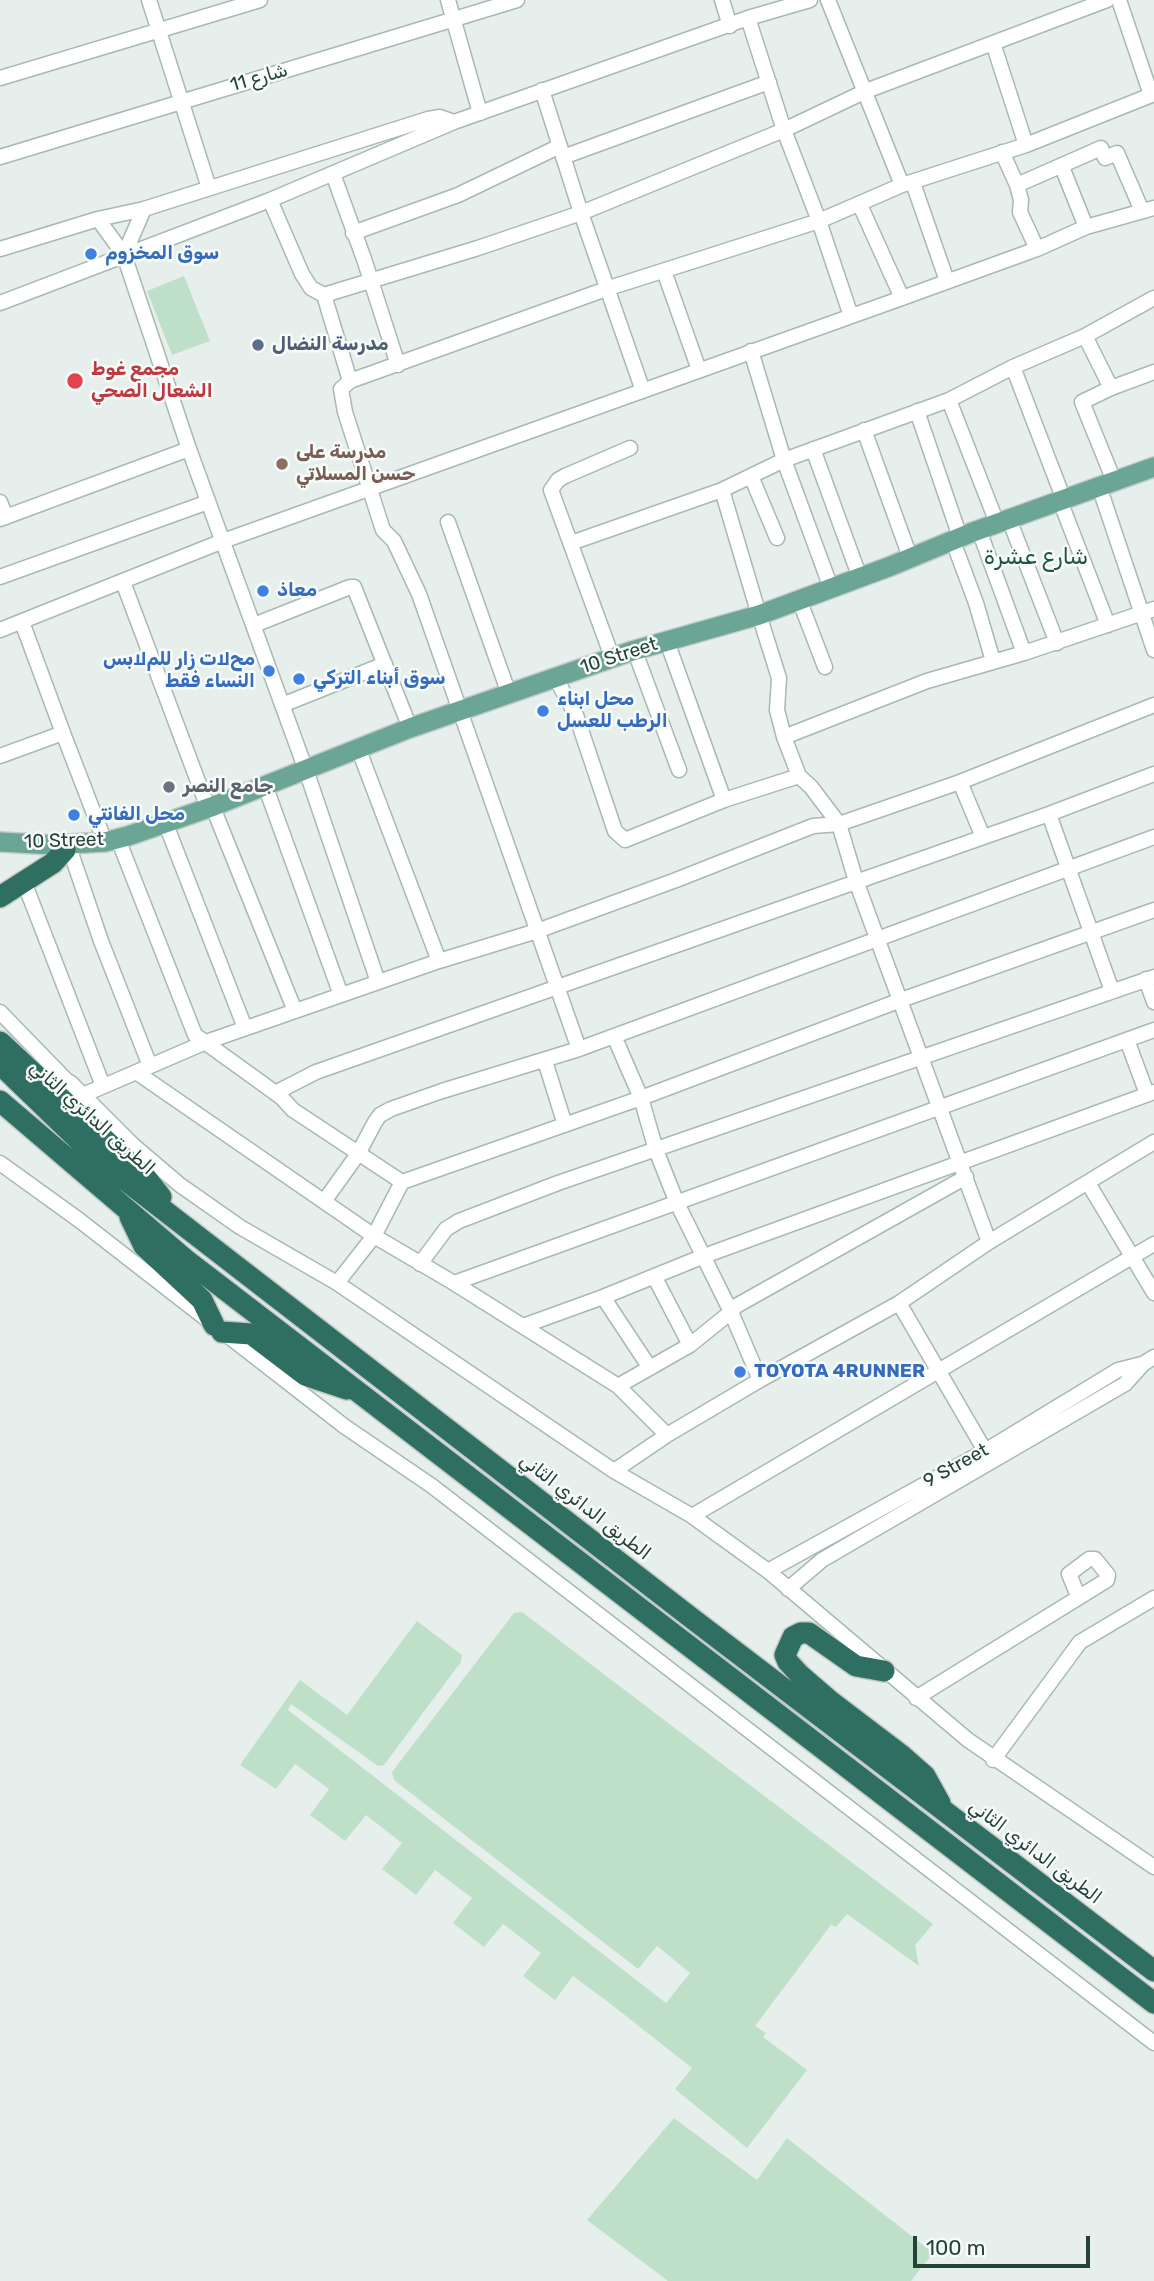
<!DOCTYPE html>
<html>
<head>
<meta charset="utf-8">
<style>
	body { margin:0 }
	#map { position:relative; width:1154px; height:2281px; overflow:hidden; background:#e6efeb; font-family:Rubik,sans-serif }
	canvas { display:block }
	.scale { position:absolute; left:913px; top:2236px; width:177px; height:32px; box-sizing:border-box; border:4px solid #24423a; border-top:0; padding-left:9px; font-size:21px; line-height:24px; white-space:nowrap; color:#24423a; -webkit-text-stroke:5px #f7fbf9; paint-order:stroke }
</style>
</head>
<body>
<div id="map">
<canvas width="1154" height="2281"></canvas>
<div class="scale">100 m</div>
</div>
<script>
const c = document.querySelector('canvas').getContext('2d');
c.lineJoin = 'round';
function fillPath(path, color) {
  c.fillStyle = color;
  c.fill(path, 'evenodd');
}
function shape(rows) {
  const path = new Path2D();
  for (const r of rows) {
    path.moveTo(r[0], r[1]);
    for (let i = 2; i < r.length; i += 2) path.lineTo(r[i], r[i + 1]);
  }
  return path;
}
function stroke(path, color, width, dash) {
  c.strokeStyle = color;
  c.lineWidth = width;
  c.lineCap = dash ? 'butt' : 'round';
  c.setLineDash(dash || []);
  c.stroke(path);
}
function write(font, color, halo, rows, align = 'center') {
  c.font = font + ' Rubik,Cairo,sans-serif';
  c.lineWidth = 5;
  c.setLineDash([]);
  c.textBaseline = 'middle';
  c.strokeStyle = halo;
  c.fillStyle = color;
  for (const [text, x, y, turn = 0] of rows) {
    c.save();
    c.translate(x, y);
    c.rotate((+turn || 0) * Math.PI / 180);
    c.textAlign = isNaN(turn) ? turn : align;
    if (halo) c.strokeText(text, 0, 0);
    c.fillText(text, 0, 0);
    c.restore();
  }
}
fillPath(shape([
	[184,276,210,341,172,355,147,291],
	[522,1612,933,1924,915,1945,919,1966,847,1914,836,1927,831,1925,755,2026,766,2033,763,2037,807,2070,747,2148,675,2089,692,2068,612,2005,573,1976,555,2000,523,1976,541,1953,503,1924,484,1947,453,1923,472,1898,435,1870,416,1895,382,1869,402,1843,366,1815,345,1841,310,1815,329,1789,295,1764,276,1789,240,1765,300,1680,347,1715,417,1621,462,1655,461,1662,384,1765,378,1766,291,1704,288,1710,666,2003,690,1973,657,1946,638,1969,394,1780,392,1772,514,1613],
	[674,2118,757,2180,787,2138,933,2253,911,2281,668,2281,587,2220]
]), '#bfe0c8');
const minor = shape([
	[149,0,209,188],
	[448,0,480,113],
	[722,0,730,26],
	[828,0,902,185],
	[1119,0,1151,95],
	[748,18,784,130,819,221,851,316],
	[993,43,1026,145],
	[0,78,260,0],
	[542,90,581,213,643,391],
	[1002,152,1017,185,1021,200,1020,212,1037,249],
	[0,157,517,0],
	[563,157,769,82],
	[1062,167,1086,227],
	[333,174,364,259,398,365],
	[913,183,947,281],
	[1017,185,1101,148,1105,158,1117,153,1142,211],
	[270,200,302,274,311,288,324,295,350,381],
	[860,205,902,298],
	[98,219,124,255,189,449,307,773,378,982],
	[353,233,458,195,560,146],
	[0,249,98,219,144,209,428,119,440,117,454,122],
	[124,255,144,209],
	[664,271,699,370],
	[324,295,478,248,581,213,784,130,866,91,1107,0],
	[0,303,270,200,454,122,748,18,810,0],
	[1085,336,1111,388,1154,372],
	[751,351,784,460,831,588],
	[1013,367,1064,500],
	[1111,388,1082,402,1114,481],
	[949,400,997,523],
	[917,411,960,537],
	[864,430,910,557],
	[813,449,860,578],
	[751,476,777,538],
	[722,490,759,615],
	[1103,498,1154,650],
	[0,502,6,517],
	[1064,511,1108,625],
	[0,519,189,449],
	[1009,519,1057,643],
	[448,522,509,694],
	[979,530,1024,653],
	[571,543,722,490,784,460,949,400,1013,367,1085,336,1154,298],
	[957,552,976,603,993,661],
	[0,577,208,502],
	[123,582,208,808],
	[802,607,825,667],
	[761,621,779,678,777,710,784,737,799,776,811,787,839,824,856,881,989,1242],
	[22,622,63,733],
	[254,625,350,587,354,587,410,728],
	[0,630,223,541,902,298,1037,249,1086,227,1154,208],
	[669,647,724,800],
	[612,657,551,490,558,480,565,476,630,448],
	[637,657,679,770],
	[555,677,576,715,615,831,625,840,724,800,799,776],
	[282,705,385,664],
	[784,737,927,681,1024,653,1154,609],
	[360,753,439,961],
	[0,756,63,733,105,842],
	[960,782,983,837],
	[266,788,341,995],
	[214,810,295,1011],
	[1049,814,1112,991],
	[167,827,245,1028],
	[120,844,195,1035,281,1097,293,1110,402,1182],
	[70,850,101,941,150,1066],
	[24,882,103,1086],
	[1146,979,1154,1002],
	[0,1012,66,1080,71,1083,133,1145,180,1185,240,1227,337,1283,614,1471,692,1516],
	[614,1036,641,1098,656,1150,677,1203,731,1312,760,1380],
	[1127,1040,1147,1094],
	[579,1049,419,594,394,541,383,530,345,412,341,389,350,381,609,288,819,221,902,185,1026,145,1154,94],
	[545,1061,565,1125],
	[136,1072,374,1236,454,1283,618,1386,667,1435],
	[275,1093,316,1072,1049,814,1154,774],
	[83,1095,206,1042,439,961,537,931,676,880,813,826,839,824,960,782,1154,705],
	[0,1163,79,1220,344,1426,432,1486,1154,2043],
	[1088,1183,1154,1293],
	[325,1200,358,1154,375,1122,380,1115,391,1109,442,1091,579,1049,1154,837],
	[1154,1244,692,1516,768,1571,968,1740,1154,1867],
	[420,1264,446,1229,459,1221,558,1183,1154,977],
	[654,1276,690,1345],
	[337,1283,374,1236,402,1182,641,1098,901,1000,1154,910],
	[454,1283,1154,1030],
	[603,1297,650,1368],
	[899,1303,988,1456],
	[523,1326,603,1297,704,1256,1154,1092],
	[618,1386,690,1345,731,1312,736,1306,966,1177],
	[614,1471,667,1435,760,1380,899,1303,989,1242,1154,1142],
	[768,1571,985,1451,1118,1370,1142,1364],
	[788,1589,822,1560,1125,1384,1143,1364,1154,1357],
	[916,1698,1107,1580,1108,1575,1095,1559,1089,1559,1069,1574,1078,1596],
	[993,1760,1080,1642,1154,1598]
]);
const major = shape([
	[0,842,53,845,105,842,128,836,214,806,410,728,632,651,759,615,891,566,973,532,1154,467]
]);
const highway = shape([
	[0,897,53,863,65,850],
	[0,1042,147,1179,161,1197],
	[0,1064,99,1160,694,1620,1154,1971],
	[0,1101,185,1259,1154,2003],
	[130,1217,144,1246,202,1300,214,1325],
	[222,1332,251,1334,305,1375,347,1389],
	[884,1671,856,1666,809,1633,801,1633,793,1637,785,1655,788,1662,800,1675,829,1700,900,1754,925,1776,940,1803]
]);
stroke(minor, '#a8b8b2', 17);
stroke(major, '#c2cac8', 22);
stroke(highway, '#c2cac8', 24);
stroke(minor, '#fff', 14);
stroke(major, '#6aa596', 19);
stroke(highway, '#2f6f62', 21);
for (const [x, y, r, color] of [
	[91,254,7,"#3f7fe0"],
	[258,345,7,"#5c6f8a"],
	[75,381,9,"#e0444e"],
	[282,464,7,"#8d6e63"],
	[263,591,7,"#3f7fe0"],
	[269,671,7,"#3f7fe0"],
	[299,679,7,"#3f7fe0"],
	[543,711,7,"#3f7fe0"],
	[169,787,7,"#6b7280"],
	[74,815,7,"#3f7fe0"],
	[740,1372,7,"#3f7fe0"]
]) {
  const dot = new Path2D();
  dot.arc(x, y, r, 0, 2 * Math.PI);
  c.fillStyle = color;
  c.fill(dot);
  stroke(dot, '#f7fbf9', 2.5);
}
write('19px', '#24423a', '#f7fbf9', [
	["شارع 11",259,78,-16],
	["10 Street",619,656,-18],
	["10 Street",64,841,-2],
	["الطريق الدائري الثاني",92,1118,42],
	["9 Street",956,1466,-29],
	["الطريق الدائري الثاني",585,1507,38],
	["الطريق الدائري الثاني",1035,1852,37]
]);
write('bold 19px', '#366cbe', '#f7fbf9', [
	["سوق المخزوم",105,254],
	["معاذ",277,591],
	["محﻻت زار للمﻻبس",255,660,"right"],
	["النساء فقط",255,682,"right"],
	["سوق أبناء التركي",313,679],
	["محل ابناء",557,700],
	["الرطب للعسل",557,722],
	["محل الفانتي",88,815],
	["TOYOTA 4RUNNER",754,1372]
], 'left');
write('bold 19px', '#4e5e75', '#f7fbf9', [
	["مدرسة النضال",272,345]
], 'left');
write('bold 19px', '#be3a42', '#f7fbf9', [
	["مجمع غوط",91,370],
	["الشعال الصحي",91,392]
], 'left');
write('bold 19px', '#785e54', '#f7fbf9', [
	["مدرسة على",296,453],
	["حسن المسلاتي",296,475]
], 'left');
write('bold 19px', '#5b616d', '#f7fbf9', [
	["جامع النصر",183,787]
], 'left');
write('23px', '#1f5548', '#f7fbf9', [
	["شارع عشرة",1036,557]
]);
</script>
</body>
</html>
